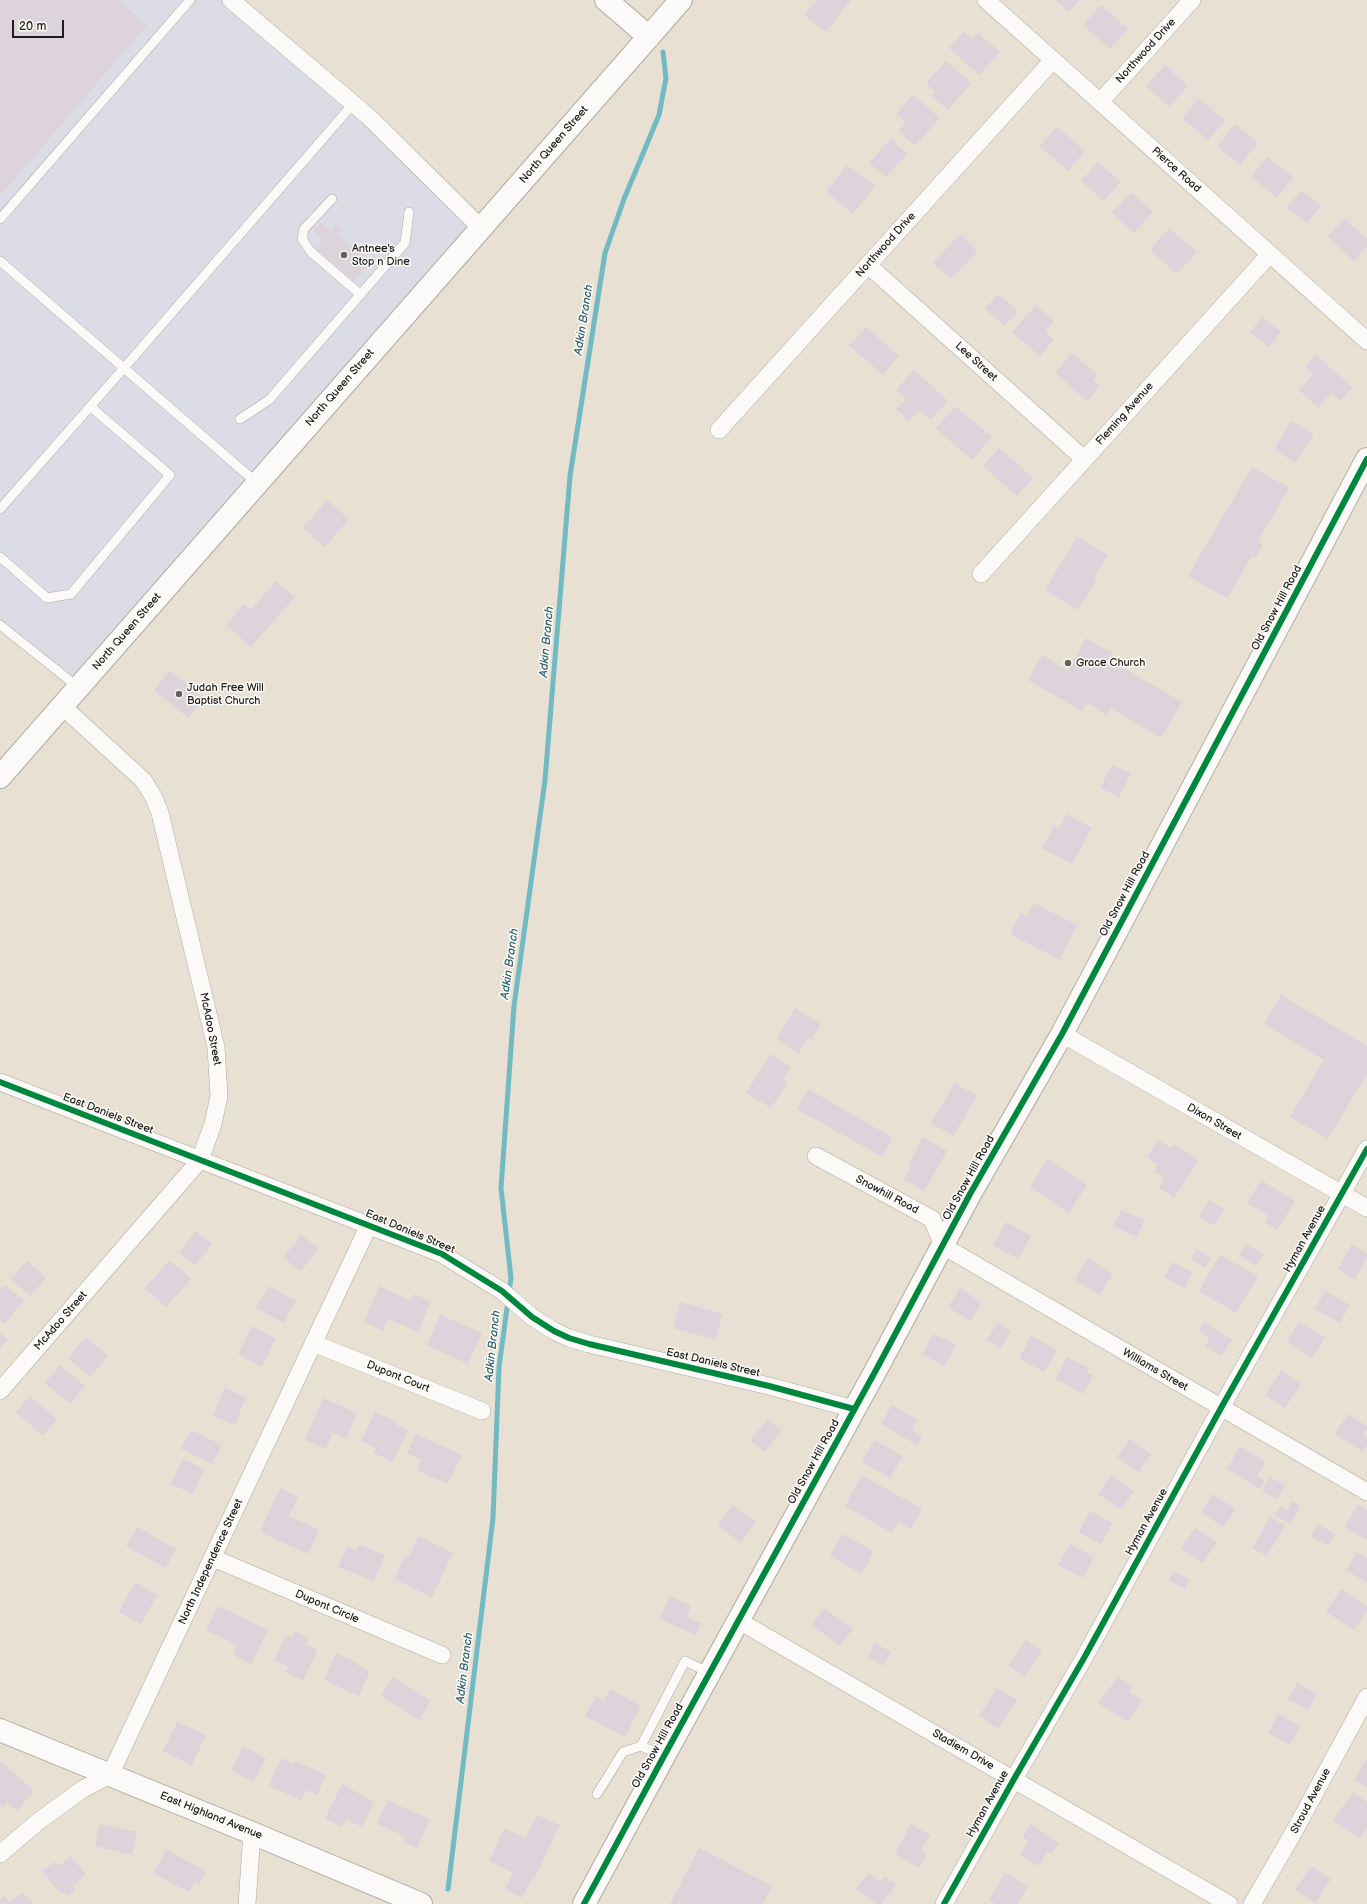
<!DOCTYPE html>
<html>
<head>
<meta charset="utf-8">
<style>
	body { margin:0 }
	#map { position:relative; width:1367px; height:1904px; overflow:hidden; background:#e8e0d2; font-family:"Balsamiq Sans",sans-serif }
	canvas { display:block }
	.scale { position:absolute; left:12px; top:20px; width:52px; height:18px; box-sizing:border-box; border:2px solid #1c1c1c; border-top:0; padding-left:5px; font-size:12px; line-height:14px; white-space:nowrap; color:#1c1c1c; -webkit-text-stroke:3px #fdfcf7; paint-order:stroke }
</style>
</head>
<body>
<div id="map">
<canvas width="1367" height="1904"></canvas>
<div class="scale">20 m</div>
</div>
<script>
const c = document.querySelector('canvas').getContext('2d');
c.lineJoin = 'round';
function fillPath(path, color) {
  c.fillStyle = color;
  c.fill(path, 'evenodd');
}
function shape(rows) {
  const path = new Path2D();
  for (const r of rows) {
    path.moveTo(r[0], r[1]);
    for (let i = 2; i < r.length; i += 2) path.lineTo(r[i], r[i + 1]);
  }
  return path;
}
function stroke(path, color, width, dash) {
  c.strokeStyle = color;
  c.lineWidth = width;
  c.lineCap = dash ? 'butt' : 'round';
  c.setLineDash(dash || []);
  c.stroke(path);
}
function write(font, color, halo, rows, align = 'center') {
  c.font = font + ' "Balsamiq Sans",sans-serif';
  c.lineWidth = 3;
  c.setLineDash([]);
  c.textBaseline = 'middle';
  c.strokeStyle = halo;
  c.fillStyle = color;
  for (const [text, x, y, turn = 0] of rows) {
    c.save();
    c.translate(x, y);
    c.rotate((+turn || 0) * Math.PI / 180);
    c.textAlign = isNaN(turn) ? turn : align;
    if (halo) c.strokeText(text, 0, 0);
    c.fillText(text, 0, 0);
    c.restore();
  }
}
fillPath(shape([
	[0,0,231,0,481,228,78,687,0,625]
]), '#dcdce7');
stroke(shape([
	[509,1293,511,1278,501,1188,514,1006,545,780,570,476,605,253,624,199,659,115,666,78,663,52],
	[448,1889,493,1518,499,1367,508,1301]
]), '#71bac4', 5);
fillPath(shape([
	[0,0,118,0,147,25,0,196],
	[817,0,851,0,826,32,804,15],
	[1056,0,1080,0,1069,12],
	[1101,5,1128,29,1110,49,1083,25],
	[964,32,973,39,978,33,1000,52,979,75,949,48],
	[946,61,971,83,948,110,932,96,935,92,926,83],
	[1165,65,1188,86,1169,107,1146,86],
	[913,95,940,118,915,146,899,131,906,122,896,114],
	[1199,98,1225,121,1208,140,1182,118],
	[1235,124,1258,143,1240,165,1217,146],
	[1057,127,1085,151,1068,171,1040,146],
	[891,139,907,154,886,177,869,163],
	[1267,157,1293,177,1277,198,1251,177],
	[1098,162,1120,182,1104,201,1081,181],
	[847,165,875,186,853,214,826,192],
	[1301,190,1321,206,1307,223,1287,208],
	[1131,192,1153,212,1134,233,1112,213],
	[1344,218,1367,239,1367,246,1354,261,1328,237],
	[320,222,331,232,337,225,342,230,338,235,353,248,355,246,372,261,354,281,316,248,323,240,313,230],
	[1169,228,1197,252,1177,274,1150,250],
	[960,234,978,251,951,279,933,263],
	[998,294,1018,311,1004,326,985,309],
	[1036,305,1054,321,1045,331,1054,340,1040,356,1012,332],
	[1262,317,1281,332,1269,347,1250,332],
	[866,327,899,356,883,375,849,345],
	[1072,353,1097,375,1093,379,1100,386,1087,401,1055,373],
	[1316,355,1352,387,1340,401,1331,393,1318,408,1299,390,1313,375,1305,367],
	[914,370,948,401,931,420,919,410,909,421,896,409,906,399,896,390],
	[955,406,992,437,972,460,936,429],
	[1292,421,1314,435,1295,463,1274,449],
	[999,448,1033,478,1017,496,983,466],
	[1252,467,1289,488,1258,541,1263,545,1255,558,1252,556,1227,598,1188,576],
	[327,500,349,519,325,547,303,528],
	[1077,537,1108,555,1093,579,1096,581,1078,610,1045,590],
	[276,581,295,597,251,647,226,625,244,604,251,610],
	[1086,638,1112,653,1108,659,1182,702,1161,738,1111,708,1107,715,1087,703,1082,711,1028,680,1042,655,1068,671],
	[170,670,204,699,188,718,154,690],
	[1112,764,1131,774,1119,797,1100,788],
	[1067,814,1092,828,1072,864,1042,848,1054,826,1059,829],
	[1034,903,1077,925,1060,960,1010,934,1021,913,1027,916],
	[1281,995,1367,1046,1367,1074,1328,1139,1290,1117,1324,1060,1264,1024],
	[795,1008,821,1024,811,1040,808,1038,799,1053,777,1039],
	[771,1054,791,1067,783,1079,788,1082,771,1108,746,1093],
	[955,1083,977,1096,953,1136,931,1123],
	[808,1089,893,1138,882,1157,797,1109],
	[923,1137,947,1151,924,1191,904,1179,911,1166,908,1165],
	[1158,1140,1171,1148,1174,1144,1199,1160,1174,1198,1159,1188,1165,1178,1154,1171,1158,1165,1147,1157],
	[1048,1159,1087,1185,1069,1213,1030,1187],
	[1261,1180,1295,1201,1277,1230,1265,1222,1269,1216,1247,1203],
	[1209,1200,1224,1209,1214,1226,1199,1216],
	[1121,1210,1144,1220,1137,1237,1113,1226],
	[1006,1222,1031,1236,1018,1259,993,1245],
	[196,1231,212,1244,195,1266,179,1253],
	[301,1235,319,1248,301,1271,283,1258],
	[1246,1244,1263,1254,1256,1266,1239,1255],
	[1352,1244,1367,1253,1367,1257,1355,1279,1338,1269],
	[1197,1249,1211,1258,1205,1268,1191,1259],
	[1220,1255,1258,1276,1236,1313,1199,1291],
	[1087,1258,1113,1274,1100,1295,1075,1280],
	[170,1260,191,1279,166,1307,145,1288],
	[27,1261,46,1278,30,1296,11,1279],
	[1172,1262,1192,1272,1185,1288,1164,1277],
	[5,1285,24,1301,4,1324,0,1321,0,1291],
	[269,1286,296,1301,284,1323,256,1308],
	[379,1286,411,1301,414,1294,431,1301,418,1332,388,1319,383,1331,364,1322],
	[960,1288,982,1303,970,1321,948,1307],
	[1325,1291,1350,1305,1340,1323,1315,1309],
	[680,1302,723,1314,716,1340,673,1328],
	[440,1315,482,1333,468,1364,427,1345],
	[998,1322,1011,1331,1000,1348,987,1340],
	[1204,1322,1232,1340,1221,1356,1205,1346,1210,1338,1198,1330],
	[1299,1322,1325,1337,1313,1358,1287,1342],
	[252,1326,276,1339,262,1367,238,1354],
	[0,1333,8,1339,0,1348],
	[933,1334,956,1345,945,1366,922,1354],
	[1031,1336,1057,1350,1044,1372,1019,1358],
	[86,1337,108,1356,90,1377,68,1358],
	[1067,1357,1089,1368,1087,1372,1093,1376,1083,1394,1056,1379],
	[60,1365,85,1386,70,1404,45,1383],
	[1281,1371,1301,1384,1285,1408,1265,1395],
	[224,1388,246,1397,235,1425,213,1416],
	[30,1396,57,1419,43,1436,16,1412],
	[323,1398,357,1413,346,1438,333,1433,326,1449,305,1440],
	[892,1405,918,1420,912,1430,922,1436,917,1445,881,1424],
	[375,1412,397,1422,396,1425,408,1430,393,1462,374,1453,376,1448,361,1441],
	[1348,1414,1367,1426,1367,1430,1363,1435,1367,1438,1367,1445,1363,1452,1335,1434],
	[768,1419,782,1431,764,1452,750,1440],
	[191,1430,222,1445,212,1464,181,1449],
	[416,1434,462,1455,448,1484,417,1470,421,1460,407,1453],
	[1130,1439,1151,1454,1138,1472,1117,1457],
	[874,1440,903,1456,890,1478,862,1462],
	[1240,1446,1266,1462,1257,1476,1265,1481,1260,1489,1227,1469],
	[183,1459,204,1469,193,1494,171,1484],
	[862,1475,922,1509,911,1529,898,1522,892,1533,845,1506],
	[1111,1475,1134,1491,1121,1510,1098,1494],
	[1270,1477,1285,1485,1276,1499,1262,1491],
	[280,1488,298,1497,289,1516,319,1530,308,1554,260,1532],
	[1212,1494,1236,1509,1224,1527,1201,1513],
	[1292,1501,1301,1506,1290,1524,1275,1515,1281,1506,1287,1510],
	[732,1505,756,1522,741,1543,718,1526],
	[1358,1505,1367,1510,1367,1540,1345,1527],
	[1090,1511,1112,1523,1101,1544,1079,1532],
	[1270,1517,1285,1526,1267,1556,1252,1548],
	[1318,1524,1335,1534,1328,1546,1311,1536],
	[137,1527,176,1549,166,1568,126,1546],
	[1195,1528,1217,1542,1203,1563,1181,1548],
	[842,1534,874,1551,862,1574,830,1556],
	[418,1536,453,1553,432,1597,394,1579,405,1555,409,1557],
	[1070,1544,1094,1557,1083,1578,1058,1565],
	[359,1545,385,1555,374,1581,338,1567,347,1547,357,1551],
	[1357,1552,1367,1558,1367,1583,1346,1570],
	[1174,1571,1190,1580,1185,1589,1169,1580],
	[135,1582,157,1595,141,1624,119,1612],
	[1341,1589,1367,1606,1367,1610,1354,1630,1326,1612],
	[670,1596,691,1606,686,1617,701,1623,696,1635,659,1619],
	[218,1606,268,1630,251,1664,233,1655,237,1645,206,1630],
	[824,1608,853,1629,840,1646,812,1625],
	[295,1631,309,1638,306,1644,318,1650,303,1680,285,1672,288,1667,274,1660,286,1635,292,1638],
	[1026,1640,1042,1651,1024,1677,1009,1666],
	[875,1643,891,1652,883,1666,868,1657],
	[336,1653,359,1664,358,1666,370,1671,359,1696,324,1680],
	[393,1677,431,1701,419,1720,381,1696],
	[1118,1677,1133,1686,1129,1692,1142,1700,1128,1722,1098,1703],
	[1297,1683,1317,1694,1308,1710,1288,1699],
	[997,1688,1017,1700,998,1729,979,1716],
	[610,1689,641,1706,625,1737,585,1716,596,1696,604,1700],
	[1278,1714,1300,1726,1290,1745,1268,1733],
	[177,1722,206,1735,192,1765,163,1751],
	[243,1746,266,1758,254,1782,231,1770],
	[281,1758,294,1764,295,1761,326,1775,317,1795,306,1790,301,1800,269,1786],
	[1367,1758,1367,1787,1354,1780],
	[0,1761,34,1791,17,1811,7,1803,3,1808,0,1805],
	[342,1784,374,1802,362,1827,346,1819,342,1827,325,1818],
	[1353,1792,1367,1802,1367,1829,1360,1839,1333,1820],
	[387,1800,430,1819,417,1848,403,1841,406,1837,377,1824],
	[537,1815,560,1825,534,1879,532,1878,522,1898,505,1889,513,1873,489,1861,504,1828,525,1838],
	[100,1824,137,1832,132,1855,95,1846],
	[911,1824,930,1835,921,1850,927,1854,919,1868,895,1854],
	[1031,1824,1059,1843,1051,1854,1048,1852,1038,1866,1020,1854,1029,1841,1022,1837],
	[699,1848,772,1886,763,1904,670,1904],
	[166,1850,206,1871,199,1884,195,1881,189,1892,153,1873],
	[70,1856,86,1874,72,1886,75,1890,69,1896,64,1892,62,1894,41,1871,55,1862,59,1866],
	[1311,1866,1331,1879,1316,1903,1295,1890],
	[869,1873,880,1882,885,1876,896,1885,881,1904,876,1904,856,1888],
	[1005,1873,1028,1886,1017,1904,996,1904,989,1900],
	[22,1892,33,1904,0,1904,0,1900,5,1896,10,1902]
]), '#ddd3da');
const lane = shape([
	[332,199,304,229,302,239,311,252,360,294],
	[0,219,190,0],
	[0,261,257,483],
	[240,419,269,400,405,243,409,212],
	[0,509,124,368,353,104],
	[0,557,47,598,71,594,170,475,91,407],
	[0,625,78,687],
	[641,1746,685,1661,710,1673],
	[597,1794,623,1752,641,1746,664,1756]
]);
const street = shape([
	[231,0,369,117,481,228],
	[986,0,1367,341],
	[1100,102,1192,0],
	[868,265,1084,459],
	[719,430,1053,60],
	[981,574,1270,254],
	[1062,1034,1367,1208],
	[0,1082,442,1254,502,1291,532,1317,554,1331,569,1338,589,1344,769,1386,854,1409],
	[816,1156,932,1219,943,1246,1367,1492],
	[313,1343,482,1411],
	[0,1391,200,1160,213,1124,219,1096,216,1047,160,813,154,798,144,781,62,706],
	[213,1558,442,1655],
	[739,1621,1229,1904],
	[0,1854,40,1820,83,1789,110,1775,369,1225],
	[247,1904,252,1833],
	[944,1904,1014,1779,1084,1658,1221,1408,1367,1149],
	[1252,1904,1291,1837,1367,1697]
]);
const secondary = shape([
	[606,0,649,37],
	[0,777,681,0],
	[0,1730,252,1833,421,1904],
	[584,1904,664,1756,876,1370,970,1194,1062,1034,1367,459]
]);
stroke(lane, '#afaaa0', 10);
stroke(street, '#afaaa0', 18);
stroke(secondary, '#afaaa0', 24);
stroke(lane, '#fcfaf8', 9);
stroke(street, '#fcfaf8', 17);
stroke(secondary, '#fcfaf8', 22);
stroke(shape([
	[0,1082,442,1254,502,1291,532,1317,554,1331,569,1338,589,1344,769,1386,854,1409],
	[584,1904,664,1756,876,1370,970,1194,1062,1034,1367,459],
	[944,1904,1014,1779,1084,1658,1221,1408,1367,1149]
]), '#00873e', 6);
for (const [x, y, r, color] of [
	[344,255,4,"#63615c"],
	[1068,663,4,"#63615c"],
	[179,694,4,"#63615c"]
]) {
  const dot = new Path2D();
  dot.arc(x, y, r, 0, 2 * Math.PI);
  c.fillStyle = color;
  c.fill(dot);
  stroke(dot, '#fdfcf7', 1.5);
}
write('11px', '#1c1c1c', '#fdfcf7', [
	["Northwood Drive",1146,51,-48],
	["North Queen Street",554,145,-49],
	["Pierce Road",1176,170,42],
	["Northwood Drive",886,245,-48],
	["Lee Street",976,362,42],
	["North Queen Street",340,388,-49],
	["Fleming Avenue",1125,414,-48],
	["Old Snow Hill Road",1277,608,-62],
	["North Queen Street",127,632,-49],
	["Old Snow Hill Road",1125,894,-62],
	["McAdoo Street",210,1029,79],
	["East Daniels Street",108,1114,21],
	["Dixon Street",1214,1122,30],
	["Old Snow Hill Road",969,1178,-61],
	["Snowhill Road",887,1195,28],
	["East Daniels Street",410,1232,23],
	["Hyman Avenue",1305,1239,-61],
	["McAdoo Street",61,1321,-49],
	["East Daniels Street",713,1363,13],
	["Williams Street",1155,1370,30],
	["Dupont Court",398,1377,22],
	["Old Snow Hill Road",814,1462,-61],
	["Hyman Avenue",1147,1522,-61],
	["North Independence Street",211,1562,-65],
	["Dupont Circle",327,1607,23],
	["Old Snow Hill Road",658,1746,-61],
	["Stadiem Drive",963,1750,30],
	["Stroud Avenue",1311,1801,-62],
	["Hyman Avenue",988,1804,-61],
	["East Highland Avenue",211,1816,22]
]);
write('11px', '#1c1c1c', '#fdfcf7', [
	["Antnee's",352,249],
	["Stop n Dine",352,262],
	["Grace Church",1076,663],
	["Judah Free Will",187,688],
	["Baptist Church",187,701]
], 'left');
write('italic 12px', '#2d636d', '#fdfcf7', [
	["Adkin Branch",584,320,-81],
	["Adkin Branch",547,642,-85],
	["Adkin Branch",510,964,-82],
	["Adkin Branch",493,1346,-84],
	["Adkin Branch",465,1668,-83]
]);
</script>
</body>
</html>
